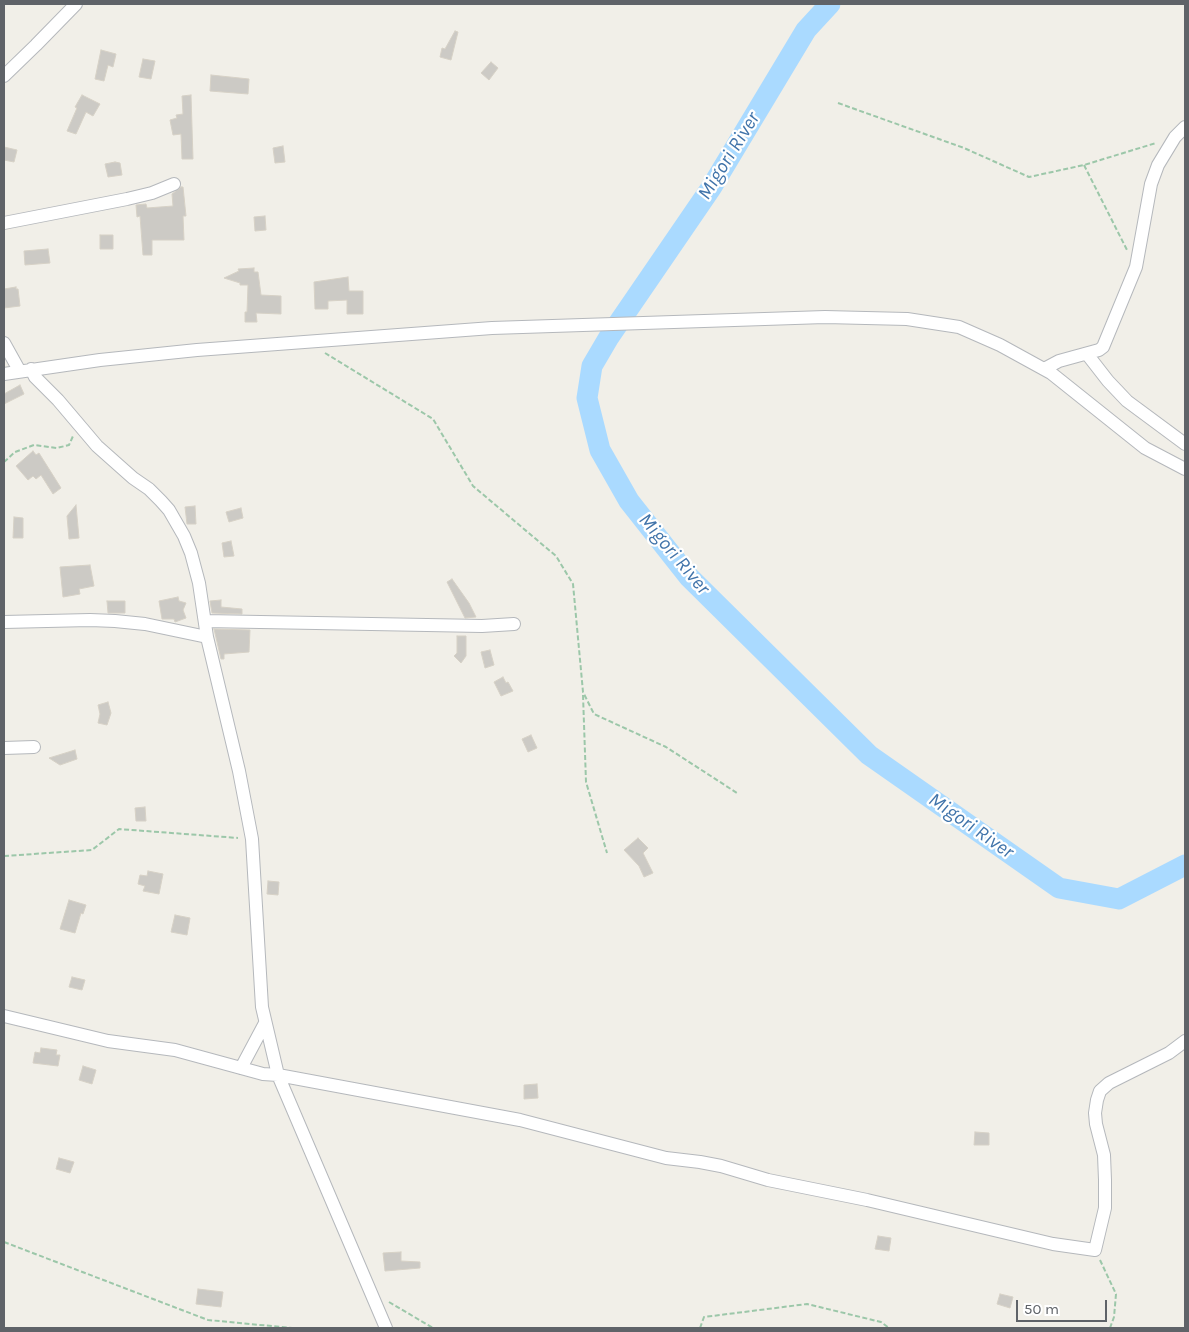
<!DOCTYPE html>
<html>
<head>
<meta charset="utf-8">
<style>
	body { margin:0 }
	#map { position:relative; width:1189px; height:1332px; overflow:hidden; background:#f1efe8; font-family:Karla,sans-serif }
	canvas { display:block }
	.frame { position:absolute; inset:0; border:5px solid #5f6368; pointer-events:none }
	.scale { position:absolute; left:1016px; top:1300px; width:91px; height:22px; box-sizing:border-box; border:2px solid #5f6368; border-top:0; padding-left:6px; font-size:15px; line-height:18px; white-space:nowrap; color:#5f6368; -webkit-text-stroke:4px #fff; paint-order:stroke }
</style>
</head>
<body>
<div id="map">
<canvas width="1189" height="1332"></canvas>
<div class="frame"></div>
<div class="scale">50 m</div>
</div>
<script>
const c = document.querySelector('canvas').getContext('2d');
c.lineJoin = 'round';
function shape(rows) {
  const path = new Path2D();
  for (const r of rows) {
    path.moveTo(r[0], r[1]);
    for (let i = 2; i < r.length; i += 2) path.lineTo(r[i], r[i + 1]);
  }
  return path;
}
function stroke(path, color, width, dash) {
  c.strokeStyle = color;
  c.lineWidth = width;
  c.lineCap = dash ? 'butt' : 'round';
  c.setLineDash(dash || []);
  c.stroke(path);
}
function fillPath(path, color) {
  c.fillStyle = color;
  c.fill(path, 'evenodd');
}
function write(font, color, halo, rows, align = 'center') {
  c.font = font + ' Karla,sans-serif';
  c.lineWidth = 4.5;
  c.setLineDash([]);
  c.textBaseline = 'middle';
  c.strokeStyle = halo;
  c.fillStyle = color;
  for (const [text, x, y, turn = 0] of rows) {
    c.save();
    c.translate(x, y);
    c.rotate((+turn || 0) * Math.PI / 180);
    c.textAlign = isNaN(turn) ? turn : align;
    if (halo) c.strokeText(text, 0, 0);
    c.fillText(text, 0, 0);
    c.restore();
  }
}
stroke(shape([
	[830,4,806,30,711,188,609,337,592,366,587,398,600,450,629,501,689,577,869,755,1059,888,1119,899,1185,865]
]), '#aadaff', 21);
const building = shape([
	[455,31,458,32,451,60,440,57,442,48,445,49,455,31],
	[101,50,116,54,113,67,108,65,104,81,95,79,101,50],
	[143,59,155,61,151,79,139,77,143,59],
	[491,62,498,68,489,80,481,73,491,62],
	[211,75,249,79,248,94,210,91,211,75],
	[82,95,100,104,93,116,86,112,76,134,67,131,77,108,75,107,82,95],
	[191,95,193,159,182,159,181,134,173,135,170,120,177,118,176,115,183,114,182,96,191,95],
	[283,146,285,162,275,163,273,148,283,146],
	[4,147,17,150,14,162,4,160,4,147],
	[115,162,120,163,122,175,108,177,105,164,115,162],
	[181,187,183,187,186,216,183,216,184,240,152,240,152,255,143,255,140,216,137,217,136,205,146,204,147,208,173,206,172,194,181,187],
	[265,216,266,230,255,231,254,217,265,216],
	[100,235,113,235,113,249,100,249,100,235],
	[48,249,50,263,25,265,24,251,48,249],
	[254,268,254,272,258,272,261,295,281,296,281,314,256,313,257,322,245,322,245,312,247,312,248,285,240,285,240,283,224,278,239,271,238,269,254,268],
	[348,277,349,291,363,291,363,314,347,314,347,300,328,301,328,309,315,309,314,282,348,277],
	[16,287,16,289,18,289,20,306,4,308,4,289,16,287],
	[20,385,24,394,4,404,4,394,20,385],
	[33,451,36,455,39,453,61,488,53,494,41,475,36,479,33,476,28,480,16,466,33,451],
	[76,505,79,538,69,539,67,516,76,505],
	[195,506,196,524,187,524,185,507,195,506],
	[241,508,243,518,229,522,226,512,241,508],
	[14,517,23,518,23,538,13,538,14,517],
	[231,541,234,556,224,557,222,543,231,541],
	[90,565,94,586,79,589,80,594,63,597,60,567,90,565],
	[452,579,469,603,476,617,465,618,447,582,452,579],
	[178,597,179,601,186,603,183,610,186,618,175,622,174,619,162,619,159,601,178,597],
	[221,600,221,607,242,609,242,614,212,613,210,601,221,600],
	[107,601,125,601,125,613,108,613,107,601],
	[214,629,250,630,249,652,224,654,224,659,221,659,214,629],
	[457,636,466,636,466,656,461,663,454,656,457,653,457,636],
	[490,650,494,665,485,668,481,652,490,650],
	[503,677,506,683,508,682,513,691,501,696,494,682,503,677],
	[108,702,111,713,107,725,98,723,100,714,98,705,108,702],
	[531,735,537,748,528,752,522,739,531,735],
	[75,750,77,759,60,765,49,758,75,750],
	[145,807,146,821,136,821,135,808,145,807],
	[638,838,648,848,643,853,653,873,644,877,639,866,624,850,638,838],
	[148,871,163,874,159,894,143,891,145,886,138,884,140,875,147,876,148,871],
	[268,881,279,882,278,895,267,894,268,881],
	[69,900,86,905,83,914,81,913,75,933,60,929,69,900],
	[175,915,190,918,187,935,171,932,175,915],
	[72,977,85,980,82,990,69,987,72,977],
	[41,1048,57,1050,56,1055,60,1055,58,1066,33,1063,35,1052,40,1053,41,1048],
	[83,1066,96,1070,92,1084,79,1080,83,1066],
	[537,1084,538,1098,524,1099,524,1085,537,1084],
	[975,1132,989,1133,989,1145,974,1145,975,1132],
	[59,1158,74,1162,70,1173,56,1169,59,1158],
	[878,1236,891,1238,889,1251,875,1249,878,1236],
	[401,1252,401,1261,420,1262,420,1268,385,1271,383,1253,401,1252],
	[198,1289,223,1292,221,1307,196,1304,198,1289],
	[1000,1294,1013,1297,1010,1308,997,1304,1000,1294]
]);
fillPath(building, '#cccac5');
stroke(building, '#d6d1c6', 1);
const minor = shape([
	[4,76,36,45,76,4],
	[4,223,127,199,152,193,174,184],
	[4,343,19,370],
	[1087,354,1108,381,1127,401,1185,444],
	[31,369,35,377,58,400,97,446,133,478,149,489,161,501,169,510,184,536,191,553,199,583,207,637,239,771,252,839,262,1007,278,1075,386,1328],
	[1044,369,1059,361,1099,350,1103,347,1136,267,1151,184,1158,165,1175,137,1185,127],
	[4,374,100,360,197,350,492,328,825,317,907,319,959,327,1000,345,1051,373,1145,448,1185,469],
	[205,621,482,626,514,624],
	[4,622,90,620,115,621,145,624,207,637],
	[4,748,34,747],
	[4,1016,108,1041,175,1050,263,1074,278,1075,520,1120,666,1158,700,1162,721,1166,768,1180,867,1200,1053,1244,1095,1250,1105,1208,1105,1180,1104,1155,1096,1124,1095,1113,1097,1100,1100,1091,1109,1083,1169,1053,1185,1041],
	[241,1068,265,1023]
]);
stroke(minor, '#b5b8bc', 14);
stroke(shape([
	[838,103,964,148,1029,177,1084,165,1156,143],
	[1084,165,1127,250],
	[325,353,433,419,473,486,556,556,573,584,583,692,594,714,666,747,737,793],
	[4,462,15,452,34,445,57,448,69,445,73,436],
	[583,695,586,782,607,853],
	[4,856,92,850,119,829,238,838],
	[4,1242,208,1320,292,1328],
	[1100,1260,1116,1294,1114,1317,1110,1328],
	[389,1302,433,1328],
	[700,1328,704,1317,807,1304,881,1322,889,1328]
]), '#9cc7a9', 2, [5, 2.5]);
stroke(minor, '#fff', 12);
write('italic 20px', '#4174aa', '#fff', [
	["Migori River",729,156,-58],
	["Migori River",674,554,50],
	["Migori River",971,826,35]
]);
</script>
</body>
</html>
